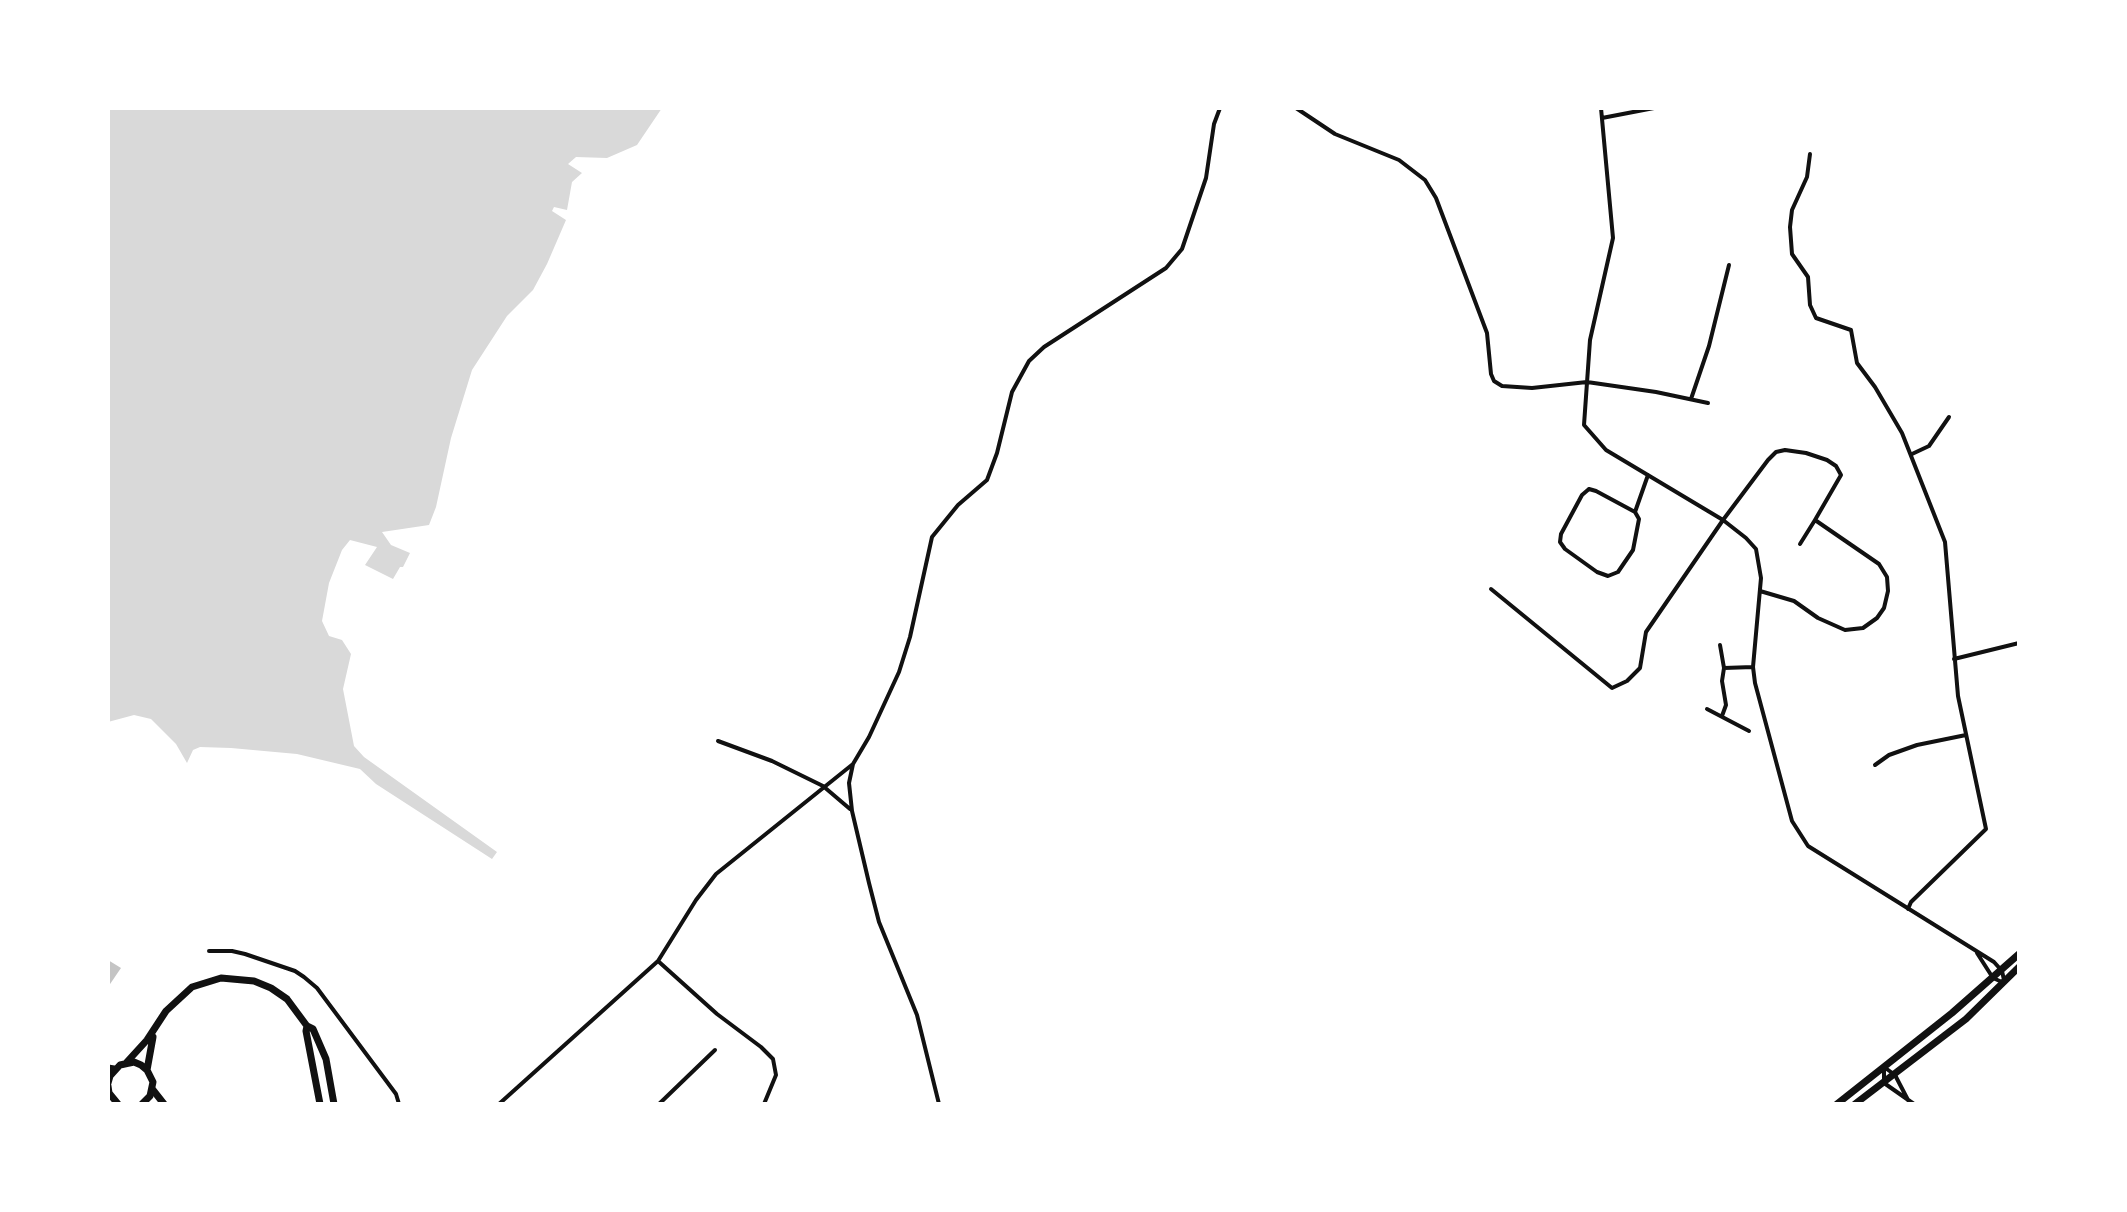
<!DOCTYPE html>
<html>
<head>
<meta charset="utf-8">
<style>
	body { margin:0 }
	#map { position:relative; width:2127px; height:1212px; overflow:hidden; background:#fff; font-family:"Fira Sans",sans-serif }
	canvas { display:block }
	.frame { position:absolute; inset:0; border:110px solid #fff; pointer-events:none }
</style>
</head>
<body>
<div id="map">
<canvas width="2127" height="1212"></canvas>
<div class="frame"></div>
</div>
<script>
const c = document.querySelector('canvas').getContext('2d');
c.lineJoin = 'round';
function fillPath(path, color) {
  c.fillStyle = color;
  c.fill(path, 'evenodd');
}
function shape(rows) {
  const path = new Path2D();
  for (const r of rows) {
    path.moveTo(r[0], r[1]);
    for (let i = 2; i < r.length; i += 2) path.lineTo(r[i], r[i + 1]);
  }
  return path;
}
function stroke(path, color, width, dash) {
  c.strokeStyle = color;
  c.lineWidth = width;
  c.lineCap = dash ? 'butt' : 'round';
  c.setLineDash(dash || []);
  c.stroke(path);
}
fillPath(shape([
	[108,108,662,108,637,145,607,158,576,157,568,164,582,173,572,182,567,210,554,207,552,211,566,220,547,264,533,290,507,316,472,370,451,438,436,507,429,525,382,532,391,545,410,553,403,567,400,567,393,579,365,565,377,547,350,540,342,550,329,583,322,621,329,636,342,640,351,654,343,689,354,746,364,757,497,852,492,859,376,784,360,769,297,754,231,748,200,747,193,750,187,763,176,744,151,719,134,715,108,722]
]), '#d9d9d9');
fillPath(shape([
	[108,960,121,968,108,987]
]), '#c4c4c4');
stroke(shape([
	[1296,108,1335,134,1399,160,1425,180,1436,198,1487,333,1491,374,1494,381,1502,386,1532,388,1587,382,1656,392,1708,403],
	[1601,108,1613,238,1590,340,1584,425,1606,450,1723,520,1746,538,1756,549,1761,578,1753,667,1755,683,1792,821,1808,846,1994,962,2002,971,2004,980],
	[1602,118,1654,108],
	[1810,154,1807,177,1792,210,1790,227,1792,254,1808,277,1810,305,1816,318,1851,330,1857,363,1875,387,1902,433,1945,542,1958,696,1986,829,1911,902,1908,909],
	[1691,399,1709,346,1729,265],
	[1912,454,1929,446,1949,417],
	[1589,489,1596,491,1635,512,1639,519,1633,550,1618,572,1608,576,1597,572,1565,549,1560,542,1561,534,1582,495,1589,489],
	[1635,512,1648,475],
	[1800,544,1815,520],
	[1491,589,1612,688,1627,681,1640,668,1646,632,1723,520,1768,460,1776,452,1785,450,1806,453,1827,460,1836,466,1841,475,1815,520,1879,564,1887,577,1888,591,1884,608,1877,618,1863,628,1845,630,1818,618,1794,601,1760,591],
	[1720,645,1724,668],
	[1954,659,2019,643],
	[1707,709,1749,731],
	[1722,716,1726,705,1722,681,1724,668,1753,667],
	[718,741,772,761,823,786,850,809],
	[853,764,849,783,852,811,869,883,879,922,917,1015,939,1104],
	[1875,765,1889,755,1917,745,1966,735],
	[209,951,232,951,245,954,295,971,304,977,317,988,396,1094,399,1104],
	[1977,953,1993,978,2002,982],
	[658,961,717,1014,761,1047,773,1059,776,1075,764,1104],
	[1884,1067,1884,1083,1914,1104],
	[1884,1067,1895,1075,1908,1100],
	[499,1104,658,961,696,900,716,874,853,764,869,737,899,672,910,637,932,537,958,505,987,480,997,453,1012,392,1029,361,1044,347,1166,268,1182,249,1206,178,1214,124,1220,108],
	[659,1104,715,1050]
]), '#111', 4);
stroke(shape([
	[307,1026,306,1031,320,1104],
	[126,1063,147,1040,166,1011,192,987,221,978,254,981,271,988,287,999,307,1026,313,1029,326,1059,334,1104],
	[147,1070,153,1037],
	[108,1083,110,1076,120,1065,134,1062,141,1065,147,1070,153,1082,150,1096,142,1104],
	[108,1086,109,1093,118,1104],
	[1837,1104,1952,1013,2019,954],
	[1855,1104,1966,1019,2019,967]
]), '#111', 7);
stroke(shape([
	[108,1068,114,1069],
	[153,1090,164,1104]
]), '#111', 7);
</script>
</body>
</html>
